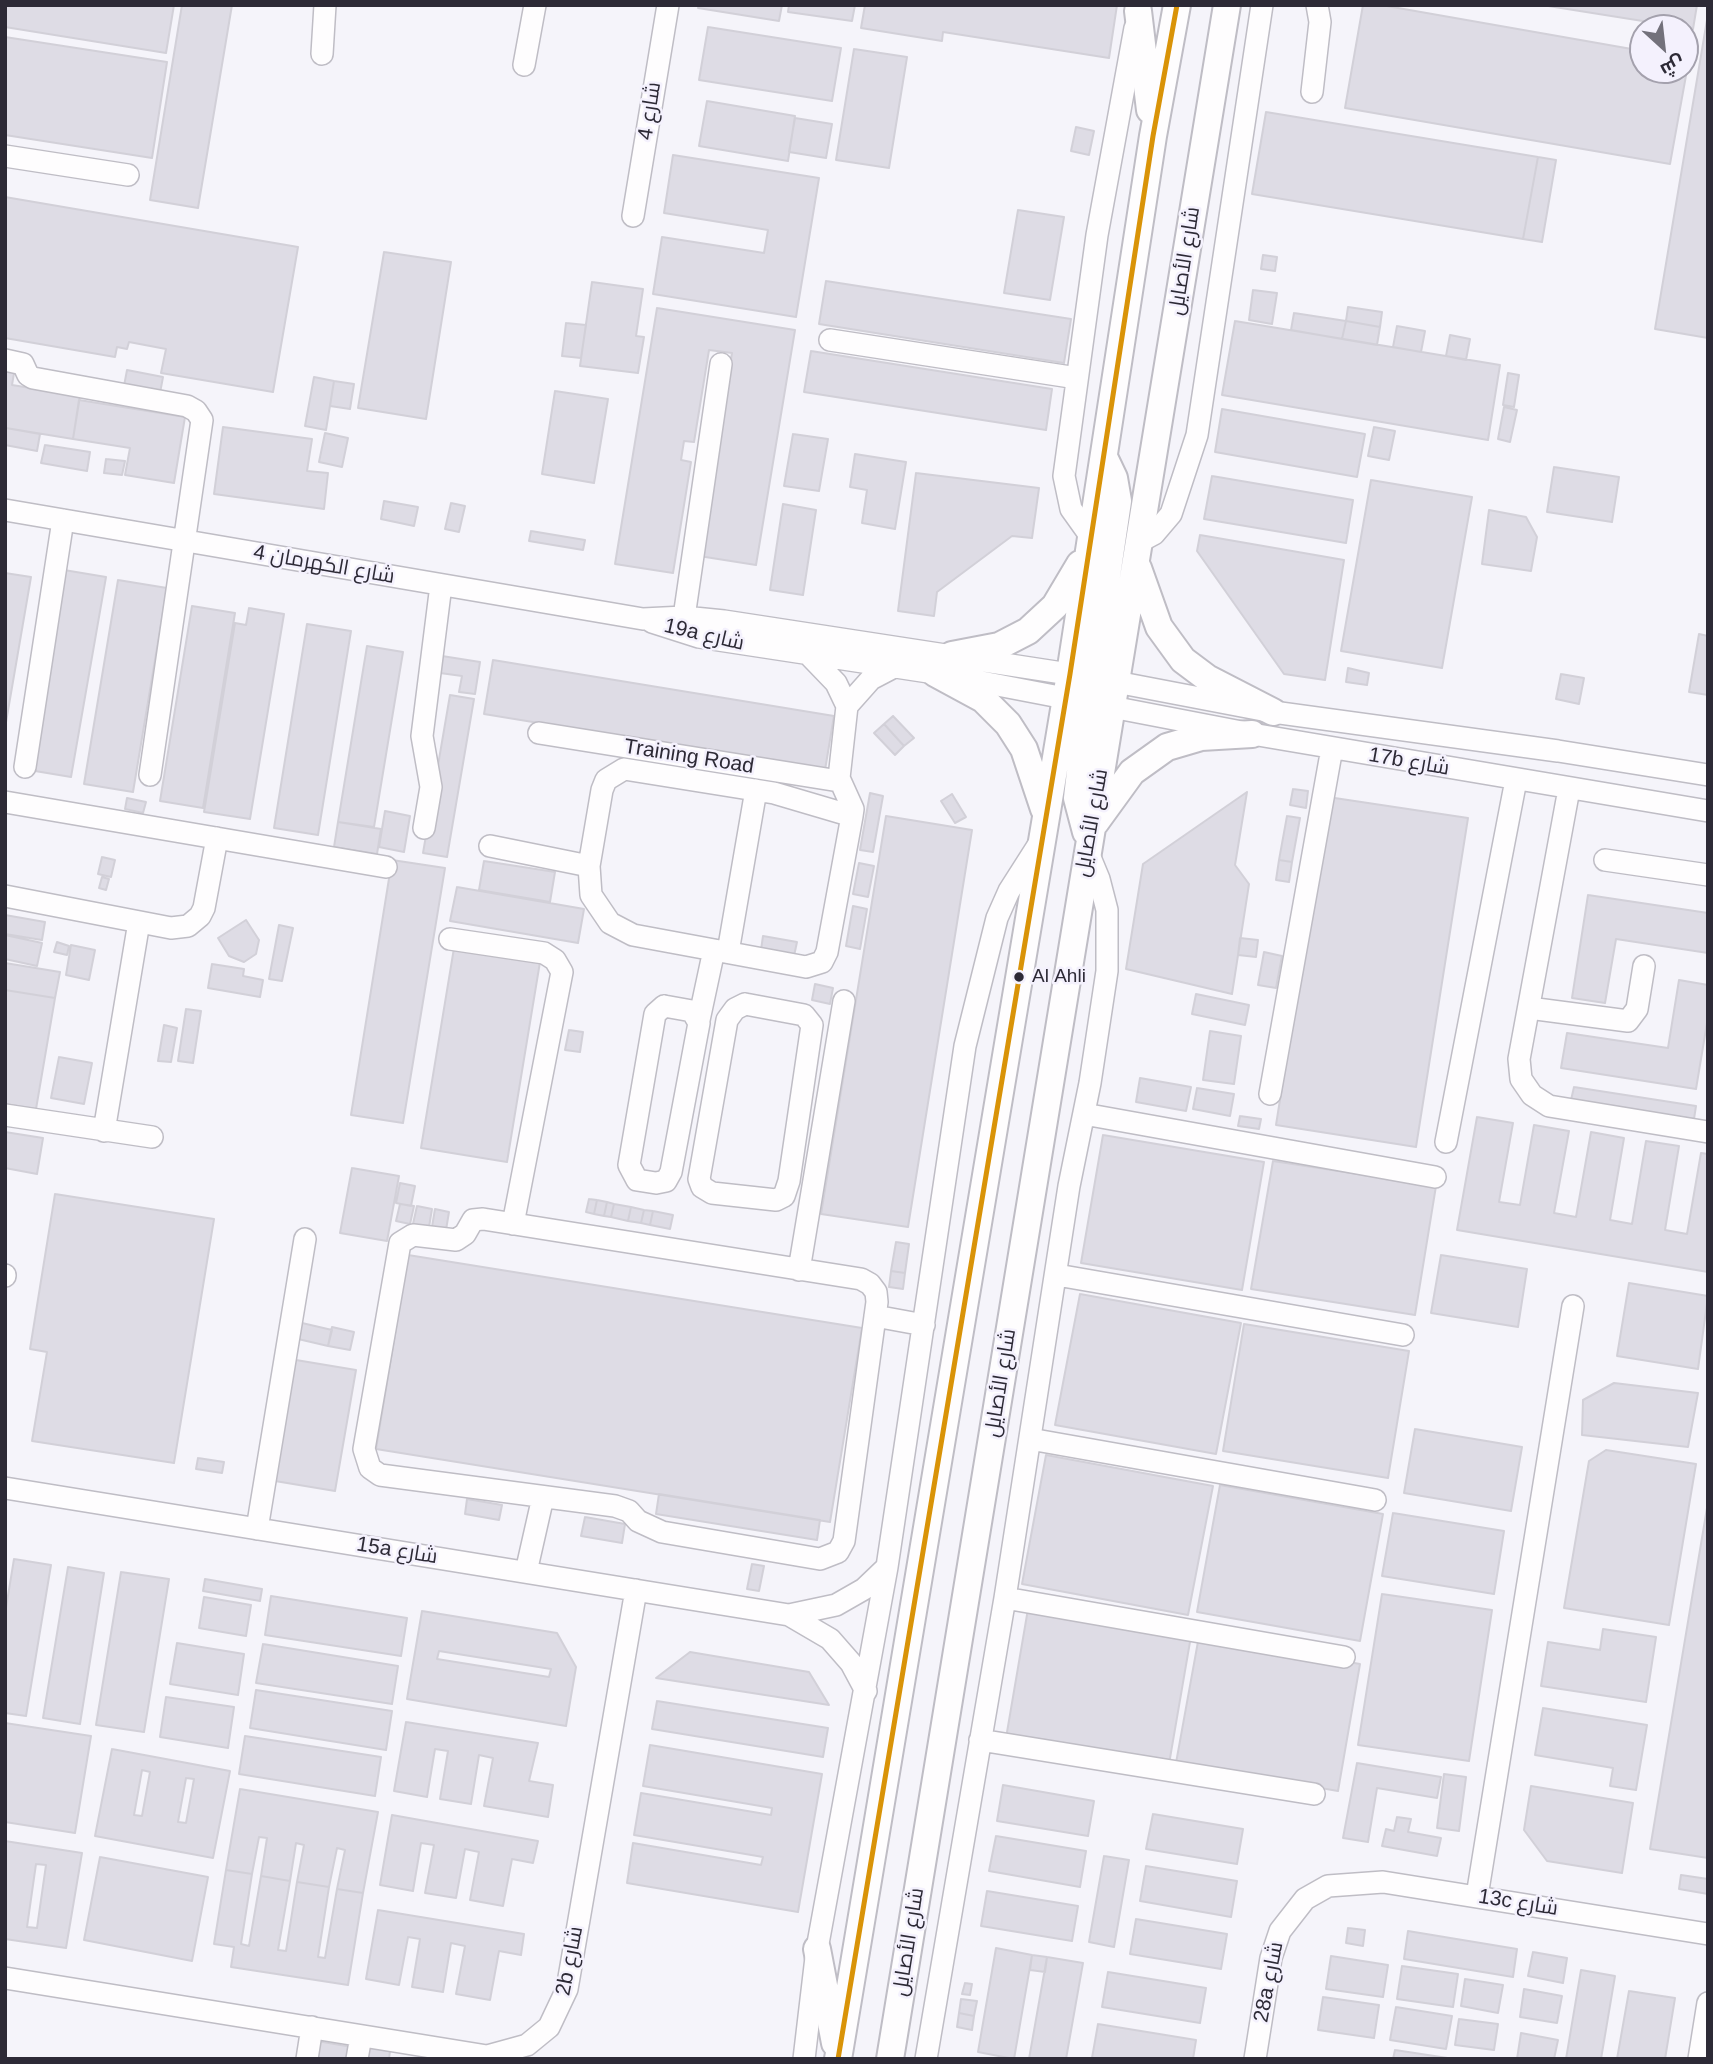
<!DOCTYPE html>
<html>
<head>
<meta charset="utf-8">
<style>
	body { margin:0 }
	#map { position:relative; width:1713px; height:2064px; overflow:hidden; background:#f5f4fa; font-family:Helvetica,Cairo,sans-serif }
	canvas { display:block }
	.frame { position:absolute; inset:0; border:7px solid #2d2a36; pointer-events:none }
	.north { position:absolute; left:1629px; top:14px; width:70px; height:70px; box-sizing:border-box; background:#f4f1fd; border:2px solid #a4a1ad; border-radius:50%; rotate:153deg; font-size:19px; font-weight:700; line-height:28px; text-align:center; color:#2d2a36 }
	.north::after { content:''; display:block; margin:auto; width:24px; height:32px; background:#73717b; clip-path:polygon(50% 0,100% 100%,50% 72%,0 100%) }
</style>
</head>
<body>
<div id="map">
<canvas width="1713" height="2064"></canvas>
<div class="frame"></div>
<div class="north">ش</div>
</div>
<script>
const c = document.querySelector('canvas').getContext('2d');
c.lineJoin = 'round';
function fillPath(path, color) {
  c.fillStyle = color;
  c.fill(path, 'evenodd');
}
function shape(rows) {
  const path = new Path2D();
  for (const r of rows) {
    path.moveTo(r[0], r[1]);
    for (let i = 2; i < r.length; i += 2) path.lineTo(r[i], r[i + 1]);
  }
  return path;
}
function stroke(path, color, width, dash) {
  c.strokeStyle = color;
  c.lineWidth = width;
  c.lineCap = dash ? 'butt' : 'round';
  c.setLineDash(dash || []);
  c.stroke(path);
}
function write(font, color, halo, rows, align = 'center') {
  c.font = font + ' Helvetica,Cairo,sans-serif';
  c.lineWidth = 5;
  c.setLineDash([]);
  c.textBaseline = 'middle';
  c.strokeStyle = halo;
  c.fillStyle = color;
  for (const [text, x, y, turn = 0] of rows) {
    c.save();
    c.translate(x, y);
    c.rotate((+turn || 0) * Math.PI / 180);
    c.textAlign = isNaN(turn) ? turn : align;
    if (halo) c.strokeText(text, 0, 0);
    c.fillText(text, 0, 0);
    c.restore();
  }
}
const building = shape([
	[5,5,174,5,166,53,5,27,5,5],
	[182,5,232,5,198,208,150,200,182,5],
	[699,5,782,5,779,21,698,8,699,5],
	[789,5,855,5,852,21,788,12,789,5],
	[865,5,1117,5,1109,58,943,32,942,41,861,28,865,5],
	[1363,5,1381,5,1643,51,1643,70,1685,70,1685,58,1689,59,1670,164,1345,108,1363,5],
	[1542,5,1697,5,1693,29,1542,5],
	[1708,14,1708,338,1655,329,1708,14],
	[708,27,841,48,832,101,699,80,708,27],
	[5,37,167,62,152,158,5,135,5,37],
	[854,49,907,57,889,168,836,160,854,49],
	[707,101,795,116,788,161,699,146,707,101],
	[1266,112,1538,157,1523,239,1252,194,1266,112],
	[795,118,832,124,826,158,789,152,795,118],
	[1076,127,1094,131,1089,155,1071,151,1076,127],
	[673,155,819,178,796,317,653,294,662,237,764,253,768,230,664,213,673,155],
	[1538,157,1556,160,1542,242,1523,239,1538,157],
	[5,197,298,247,273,392,161,373,166,349,129,342,127,349,117,347,115,357,5,338,5,197],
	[1018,210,1064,217,1050,300,1004,293,1018,210],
	[384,252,451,262,426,419,358,408,384,252],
	[1263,255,1277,257,1275,271,1261,269,1263,255],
	[826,281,1071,319,1064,363,819,324,826,281],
	[592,282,643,289,636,336,644,337,638,373,580,366,592,282],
	[1253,290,1277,293,1272,324,1249,320,1253,290],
	[1348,307,1382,312,1380,327,1346,321,1348,307],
	[657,308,795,330,756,565,699,556,732,353,709,350,694,442,684,441,681,460,691,462,673,573,615,564,657,308],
	[1294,313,1346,321,1342,339,1291,330,1294,313],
	[1235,321,1500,365,1488,440,1222,395,1235,321],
	[1346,321,1380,327,1377,345,1342,339,1346,321],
	[566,323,586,325,581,358,562,356,566,323],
	[1397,326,1425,331,1421,352,1393,347,1397,326],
	[1450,335,1470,339,1466,360,1446,356,1450,335],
	[811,351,1052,389,1046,430,804,392,811,351],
	[5,365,15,367,12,385,80,396,73,439,6,428,5,431,5,365],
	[127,370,163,377,160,393,124,386,127,370],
	[1508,373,1519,375,1514,407,1503,405,1508,373],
	[314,377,334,381,326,430,305,426,314,377],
	[334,381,354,384,350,409,330,406,334,381],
	[555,391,608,399,594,483,542,474,555,391],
	[79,400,185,417,174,483,125,475,130,448,73,439,79,400],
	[1504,407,1517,410,1510,442,1498,439,1504,407],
	[1222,409,1365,434,1357,477,1215,452,1222,409],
	[223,427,312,439,307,471,328,473,324,509,214,494,223,427],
	[1374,427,1395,431,1389,460,1368,456,1374,427],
	[6,428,40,434,37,451,5,445,6,428],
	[325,433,348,438,342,467,319,462,325,433],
	[793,434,828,439,819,491,784,486,793,434],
	[45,445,90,452,87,471,41,463,45,445],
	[855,454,906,462,895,529,862,523,867,490,850,487,855,454],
	[106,459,125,461,122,475,104,473,106,459],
	[1554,467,1619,477,1612,522,1547,512,1554,467],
	[916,473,1039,488,1032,538,1012,536,937,592,934,616,898,611,916,473],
	[1212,476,1353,500,1346,543,1204,519,1212,476],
	[1371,480,1472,497,1442,668,1341,651,1371,480],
	[384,501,418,507,414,526,381,519,384,501],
	[451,503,465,506,459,532,445,529,451,503],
	[783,504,816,510,803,595,770,590,783,504],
	[1489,510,1526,517,1537,537,1531,571,1482,564,1489,510],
	[531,531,585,540,583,550,529,541,531,531],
	[1200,535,1344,560,1325,680,1284,674,1197,551,1200,535],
	[64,570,106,577,71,777,29,770,64,570],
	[5,573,31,577,5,728,5,573],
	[118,580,167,588,133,792,84,784,118,580],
	[192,606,235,613,203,808,160,801,192,606],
	[249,608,284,614,250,819,204,812,235,623,246,625,249,608],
	[307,624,351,631,318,835,274,828,307,624],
	[1699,634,1708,636,1708,695,1689,692,1699,634],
	[367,646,403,652,374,827,338,822,367,646],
	[442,656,480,662,475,694,459,692,462,676,440,673,442,656],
	[493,660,834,716,825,770,484,714,493,660],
	[1348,668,1369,673,1367,685,1346,682,1348,668],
	[1561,674,1584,678,1579,704,1556,699,1561,674],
	[450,695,474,699,447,857,423,853,450,695],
	[893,716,914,738,904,746,884,724,893,716],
	[884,724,904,746,895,755,874,733,884,724],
	[1293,789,1308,791,1306,808,1290,805,1293,789],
	[1247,792,1235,865,1249,884,1232,994,1126,969,1143,864,1247,792],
	[870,793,883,796,873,852,860,850,870,793],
	[952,794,966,817,955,823,941,801,952,794],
	[1328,797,1468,818,1416,1147,1276,1125,1328,797],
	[127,798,146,802,143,813,125,809,127,798],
	[385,811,410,816,404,852,379,847,385,811],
	[886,816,972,830,908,1227,821,1214,886,816],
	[1287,816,1300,818,1292,862,1279,860,1287,816],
	[338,822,381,829,377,854,334,847,338,822],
	[102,857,115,860,111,877,98,874,102,857],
	[392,860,445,868,403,1123,351,1115,392,860],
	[1279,860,1292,862,1289,882,1276,880,1279,860],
	[484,861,555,872,550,902,479,890,484,861],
	[859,863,874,866,868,897,853,894,859,863],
	[102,877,109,879,106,890,99,888,102,877],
	[457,887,584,909,578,943,450,921,457,887],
	[1588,895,1708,913,1708,953,1616,939,1605,1003,1572,998,1588,895],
	[853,906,867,909,860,949,846,946,853,906],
	[5,915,45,922,42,940,5,934,5,915],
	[246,920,259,940,256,954,244,962,229,956,218,938,246,920],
	[279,925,293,928,282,981,269,979,279,925],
	[5,935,42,943,37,966,5,959,5,935],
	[763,936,797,942,794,956,761,950,763,936],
	[1240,938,1258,940,1256,957,1238,955,1240,938],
	[57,942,69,946,67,955,54,952,57,942],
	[71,945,95,950,89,980,66,975,71,945],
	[454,948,540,962,507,1162,421,1148,454,948],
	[1264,952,1282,956,1276,988,1258,985,1264,952],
	[5,963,60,972,55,998,5,990,5,963],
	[212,964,244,969,243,976,263,980,260,997,208,988,212,964],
	[1679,980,1708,985,1708,1017,1696,1089,1561,1068,1567,1033,1668,1048,1679,980],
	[815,984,833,988,830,1004,812,1000,815,984],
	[5,990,55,998,36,1109,5,1104,5,990],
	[1196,994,1249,1005,1245,1025,1192,1014,1196,994],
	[186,1009,201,1011,193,1063,178,1061,186,1009],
	[164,1025,177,1028,171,1062,158,1061,164,1025],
	[569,1030,583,1032,580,1052,565,1050,569,1030],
	[1210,1031,1241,1036,1234,1084,1203,1080,1210,1031],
	[59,1057,92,1063,84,1104,51,1098,59,1057],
	[1140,1078,1191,1087,1186,1111,1136,1102,1140,1078],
	[1574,1087,1696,1106,1694,1119,1571,1100,1574,1087],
	[1197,1088,1234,1094,1230,1116,1193,1109,1197,1088],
	[1240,1116,1261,1119,1259,1129,1238,1126,1240,1116],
	[1477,1117,1513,1123,1499,1202,1520,1205,1534,1125,1569,1131,1554,1213,1576,1217,1591,1132,1624,1138,1610,1220,1632,1224,1646,1141,1679,1146,1665,1230,1687,1234,1701,1153,1708,1154,1708,1272,1457,1230,1477,1117],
	[5,1132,43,1138,37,1174,5,1168,5,1132],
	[1103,1135,1264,1162,1242,1290,1081,1263,1103,1135],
	[1273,1161,1436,1186,1415,1315,1251,1289,1273,1161],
	[352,1168,399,1176,387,1241,340,1233,352,1168],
	[400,1183,415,1186,411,1206,396,1203,400,1183],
	[55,1194,214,1219,174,1463,32,1441,47,1352,30,1349,55,1194],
	[589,1199,597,1200,594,1214,586,1212,589,1199],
	[597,1200,607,1202,604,1216,594,1214,597,1200],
	[607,1202,614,1204,611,1217,604,1216,607,1202],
	[400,1204,414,1206,410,1224,396,1221,400,1204],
	[614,1204,631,1207,628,1221,611,1217,614,1204],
	[417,1206,432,1209,429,1227,413,1224,417,1206],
	[631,1207,644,1210,641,1223,628,1221,631,1207],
	[435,1209,449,1212,446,1230,432,1227,435,1209],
	[644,1210,653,1211,650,1225,641,1223,644,1210],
	[653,1211,673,1215,670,1229,650,1225,653,1211],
	[896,1242,909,1244,905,1273,891,1271,896,1242],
	[408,1255,862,1328,830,1522,376,1449,408,1255],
	[1441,1255,1527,1269,1518,1327,1431,1313,1441,1255],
	[891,1271,905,1273,903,1289,889,1287,891,1271],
	[1629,1283,1708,1296,1698,1369,1617,1356,1629,1283],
	[1080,1294,1241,1323,1216,1454,1055,1425,1080,1294],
	[302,1323,332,1330,328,1346,298,1339,302,1323],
	[1244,1324,1409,1351,1388,1478,1223,1451,1244,1324],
	[332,1327,354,1332,350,1350,328,1346,332,1327],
	[290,1359,356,1370,335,1491,269,1480,290,1359],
	[1614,1383,1698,1393,1688,1447,1582,1435,1583,1400,1614,1383],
	[1415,1429,1522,1447,1511,1511,1404,1493,1415,1429],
	[1606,1450,1696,1464,1669,1625,1564,1608,1589,1461,1606,1450],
	[1046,1455,1213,1486,1188,1615,1022,1584,1046,1455],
	[198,1458,224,1462,222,1473,196,1469,198,1458],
	[1220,1485,1383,1514,1360,1641,1197,1612,1220,1485],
	[659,1494,820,1520,817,1540,656,1514,659,1494],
	[467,1499,502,1505,499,1520,465,1514,467,1499],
	[1708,1502,1708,1858,1650,1849,1708,1502],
	[1393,1513,1504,1531,1494,1594,1382,1576,1393,1513],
	[585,1517,625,1524,622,1543,581,1536,585,1517],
	[14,1559,51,1565,26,1716,5,1713,5,1614,14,1559],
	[752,1564,764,1566,759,1591,747,1589,752,1564],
	[68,1567,104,1573,80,1724,43,1718,68,1567],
	[121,1572,169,1579,144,1732,96,1725,121,1572],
	[205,1579,262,1589,260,1601,203,1591,205,1579],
	[1382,1594,1492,1610,1469,1761,1358,1745,1382,1594],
	[271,1596,407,1618,401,1656,265,1635,271,1596],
	[204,1597,251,1605,246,1636,199,1628,204,1597],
	[1028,1609,1191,1636,1169,1764,1006,1738,1028,1609],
	[422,1611,557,1633,576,1667,566,1726,407,1699,422,1611],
	[439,1651,551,1669,549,1677,437,1659,439,1651],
	[1603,1629,1656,1637,1646,1702,1541,1686,1548,1642,1600,1650,1603,1629],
	[1199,1636,1360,1664,1338,1791,1176,1763,1199,1636],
	[177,1643,244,1654,238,1695,170,1684,177,1643],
	[263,1644,398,1666,392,1704,256,1683,263,1644],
	[690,1652,809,1672,829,1705,656,1678,690,1652],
	[256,1690,392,1711,386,1750,250,1728,256,1690],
	[166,1697,234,1707,228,1748,160,1737,166,1697],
	[657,1701,828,1728,823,1757,652,1729,657,1701],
	[1543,1708,1647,1725,1636,1790,1610,1786,1613,1768,1535,1755,1543,1708],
	[406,1722,538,1743,529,1781,553,1785,548,1817,484,1806,493,1758,479,1755,471,1804,440,1799,448,1751,435,1749,427,1797,394,1791,406,1722],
	[5,1723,91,1736,75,1833,5,1822,5,1723],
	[245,1736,381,1757,375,1796,239,1774,245,1736],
	[650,1745,822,1774,798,1912,627,1883,633,1843,761,1865,763,1857,634,1835,641,1793,771,1815,772,1808,643,1786,650,1745],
	[112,1749,230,1771,213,1858,95,1836,112,1749],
	[142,1770,150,1772,142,1816,134,1815,142,1770],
	[186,1778,194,1779,186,1823,178,1822,186,1778],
	[1357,1763,1441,1777,1437,1798,1377,1788,1368,1842,1343,1838,1357,1763],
	[1444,1774,1466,1777,1459,1831,1437,1828,1444,1774],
	[1003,1785,1094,1801,1088,1836,997,1821,1003,1785],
	[1531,1786,1633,1803,1622,1873,1547,1861,1524,1830,1531,1786],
	[240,1789,378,1812,363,1893,337,1889,345,1850,337,1848,329,1887,297,1882,304,1845,296,1843,290,1881,261,1876,267,1838,259,1837,252,1874,226,1870,240,1789],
	[1153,1814,1243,1829,1237,1864,1146,1849,1153,1814],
	[392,1815,538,1841,533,1863,512,1859,503,1906,470,1900,479,1852,465,1849,456,1898,425,1893,434,1845,421,1843,413,1891,380,1885,392,1815],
	[1397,1817,1411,1819,1408,1832,1441,1838,1437,1856,1382,1846,1386,1829,1394,1831,1397,1817],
	[996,1836,1086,1851,1080,1887,989,1871,996,1836],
	[5,1841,82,1853,66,1948,5,1939,5,1841],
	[36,1864,46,1865,37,1928,27,1927,36,1864],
	[1104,1856,1129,1860,1114,1947,1089,1942,1104,1856],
	[100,1857,208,1877,192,1961,84,1940,100,1857],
	[1146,1866,1237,1881,1231,1917,1140,1901,1146,1866],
	[226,1870,252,1874,241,1944,249,1946,261,1876,290,1881,278,1950,286,1951,297,1882,329,1887,318,1957,325,1958,337,1889,363,1893,348,1985,231,1967,234,1947,214,1944,226,1870],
	[1681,1875,1708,1879,1708,1894,1679,1889,1681,1875],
	[987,1891,1078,1906,1072,1941,981,1926,987,1891],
	[378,1910,524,1934,521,1955,499,1951,490,2000,456,1994,465,1946,451,1943,443,1992,412,1987,420,1939,408,1937,399,1985,366,1979,378,1910],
	[1136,1919,1227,1934,1221,1969,1130,1954,1136,1919],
	[1348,1928,1365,1930,1363,1946,1346,1943,1348,1928],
	[1408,1931,1517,1949,1513,1977,1404,1959,1408,1931],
	[996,1948,1032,1955,1014,2059,978,2052,996,1948],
	[1533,1952,1567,1958,1563,1983,1528,1976,1533,1952],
	[1032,1955,1047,1957,1045,1972,1030,1970,1032,1955],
	[1331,1956,1388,1965,1383,1997,1326,1989,1331,1956],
	[1047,1957,1083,1963,1066,2059,1029,2059,1047,1957],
	[1402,1966,1458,1974,1453,2007,1397,1999,1402,1966],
	[1581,1970,1615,1976,1601,2059,1566,2059,1581,1970],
	[1108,1972,1206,1988,1200,2023,1102,2007,1108,1972],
	[1465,1979,1503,1985,1498,2013,1461,2006,1465,1979],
	[965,1983,972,1984,970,1995,962,1994,965,1983],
	[1524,1989,1562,1996,1557,2023,1520,2017,1524,1989],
	[1629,1991,1675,1998,1665,2059,1617,2059,1629,1991],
	[1323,1997,1379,2005,1374,2038,1318,2030,1323,1997],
	[961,1999,977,2001,974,2016,959,2013,961,1999],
	[1396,2007,1452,2016,1446,2049,1390,2040,1396,2007],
	[959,2013,974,2016,972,2030,957,2027,959,2013],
	[1459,2019,1498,2024,1494,2050,1455,2045,1459,2019],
	[1098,2024,1196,2040,1193,2059,1092,2058,1098,2024],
	[1521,2033,1558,2040,1554,2059,1517,2059,1521,2033],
	[317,2041,352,2047,350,2059,314,2059,317,2041],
	[362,2046,390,2051,389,2059,360,2059,362,2046],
	[1395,2050,1454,2059,1393,2059,1395,2050]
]);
fillPath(building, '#dedce5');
stroke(building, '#d2d0d8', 2);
const minor = shape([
	[322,54,325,5],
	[524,65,535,5],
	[1312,92,1320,22,1317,5],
	[5,156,128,175],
	[633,216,668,5],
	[830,340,1077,378],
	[5,360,23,364,28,375,33,378,187,406,196,411,202,420,150,775],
	[5,510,643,619,684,617,724,621,1095,678,1273,712,1558,751,1708,775],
	[1091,537,1071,509,1064,476,1097,235,1135,28],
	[1139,542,1154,534,1171,514,1197,435,1262,5],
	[684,617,721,364],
	[652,622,699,637,935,673,1252,734,1708,811],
	[810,656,836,683,847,706],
	[539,733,839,781],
	[25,767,63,520],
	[1569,789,1519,1059,1521,1079,1532,1095,1549,1106,1708,1132],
	[5,802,386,867],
	[852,816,774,793,624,769,606,780,602,790,589,866,591,895,610,923,633,935,806,967,822,962,827,952,852,816,853,809,839,778,847,706,871,679,892,668],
	[424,828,431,787,422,736,441,585],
	[490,846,589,866],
	[1605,860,1708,875],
	[5,896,171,928,188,926,200,916,204,908,217,838],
	[450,939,544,953,555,960,562,972,513,1224],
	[728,952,756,790],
	[745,1004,804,1015,812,1025,789,1181,784,1196,776,1200,712,1193,702,1187,699,1179,727,1020,735,1009,745,1004],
	[664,1006,692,1011,699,1023,671,1172,666,1181,656,1183,637,1180,629,1165,655,1014,664,1006],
	[1529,1008,1628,1021,1637,1009,1644,966],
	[699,1020,714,950],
	[1270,1094,1332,748],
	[1084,1114,1435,1177],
	[5,1115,152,1137],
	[104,1131,139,922],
	[1446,1142,1516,780],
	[483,1219,861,1279,870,1284,876,1292,877,1302,844,1541,838,1552,820,1559,662,1532,638,1521,629,1511,615,1506,380,1475,370,1468,364,1449,400,1243,413,1235,456,1240,465,1234,473,1220,483,1219],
	[799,1270,844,1001],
	[5,1275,5,1276],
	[1057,1275,1403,1335],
	[875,1316,924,1325],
	[1030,1439,1375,1500],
	[5,1488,789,1615,836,1605,864,1589,887,1567],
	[257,1529,305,1239],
	[526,1572,543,1497],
	[1005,1598,1344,1657],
	[789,1615,830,1639,851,1663,866,1691],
	[980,1740,1314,1794],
	[1477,1896,1573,1306],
	[5,1978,487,2056,527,2045,549,2027,567,1989,636,1590],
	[307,2059,312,2027],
	[357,2059,361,2036],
	[804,2059,817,1949,887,1567,965,1046,997,918,1009,891,1039,844],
	[926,2059,1005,1598,1069,1186,1090,1083,1107,971,1107,910,1099,879,1087,850],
	[1255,2059,1271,1958,1280,1931,1305,1899,1328,1886,1383,1882,1708,1934],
	[1699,2059,1708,2003]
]);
const major = shape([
	[1138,11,1150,110],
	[1104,457,1114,478,1118,501,1094,664,1098,691,1112,707],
	[1138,568,1159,627,1183,660,1207,678,1273,712],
	[952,655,999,646,1028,631,1055,606,1080,564],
	[935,673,983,699,1008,724,1024,749,1044,809],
	[1074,677,1085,689,1088,703,1077,798,1086,832],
	[1095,823,1132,772,1167,747,1201,737,1252,734],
	[817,1949,835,2043],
	[838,2059,1070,674,1153,136,1177,5],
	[890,2059,1227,5]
]);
stroke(minor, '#bfbdc5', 24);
stroke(major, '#bfbdc5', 30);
stroke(minor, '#fefdfe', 21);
stroke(major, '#fefdfe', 26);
stroke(shape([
	[838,2059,1070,674,1153,136,1177,5]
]), '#d99308', 5);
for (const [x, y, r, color] of [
	[1019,977,6,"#2d2a36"]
]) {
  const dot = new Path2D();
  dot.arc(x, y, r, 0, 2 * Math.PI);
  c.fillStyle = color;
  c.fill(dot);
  stroke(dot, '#f4f1fd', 2.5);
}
write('19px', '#2d2a36', '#f4f1fd', [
	["Al Ahli",1032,977]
], 'left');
write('21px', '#2d2a36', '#f4f1fd', [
	["شارع 4",650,111,-81],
	["شارع الأصايل",1185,261,-81],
	["شارع الكهرمان 4",324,565,10],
	["19a شارع",704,635,13],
	["Training Road",689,757,9],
	["17b شارع",1409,762,10],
	["شارع الأصايل",1092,823,-80],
	["شارع الأصايل",1001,1383,-81],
	["15a شارع",397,1551,9],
	["13c شارع",1518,1903,9],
	["شارع الأصايل",909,1942,-81],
	["2b شارع",570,1961,-79],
	["28a شارع",1269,1982,-79]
]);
</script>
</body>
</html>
